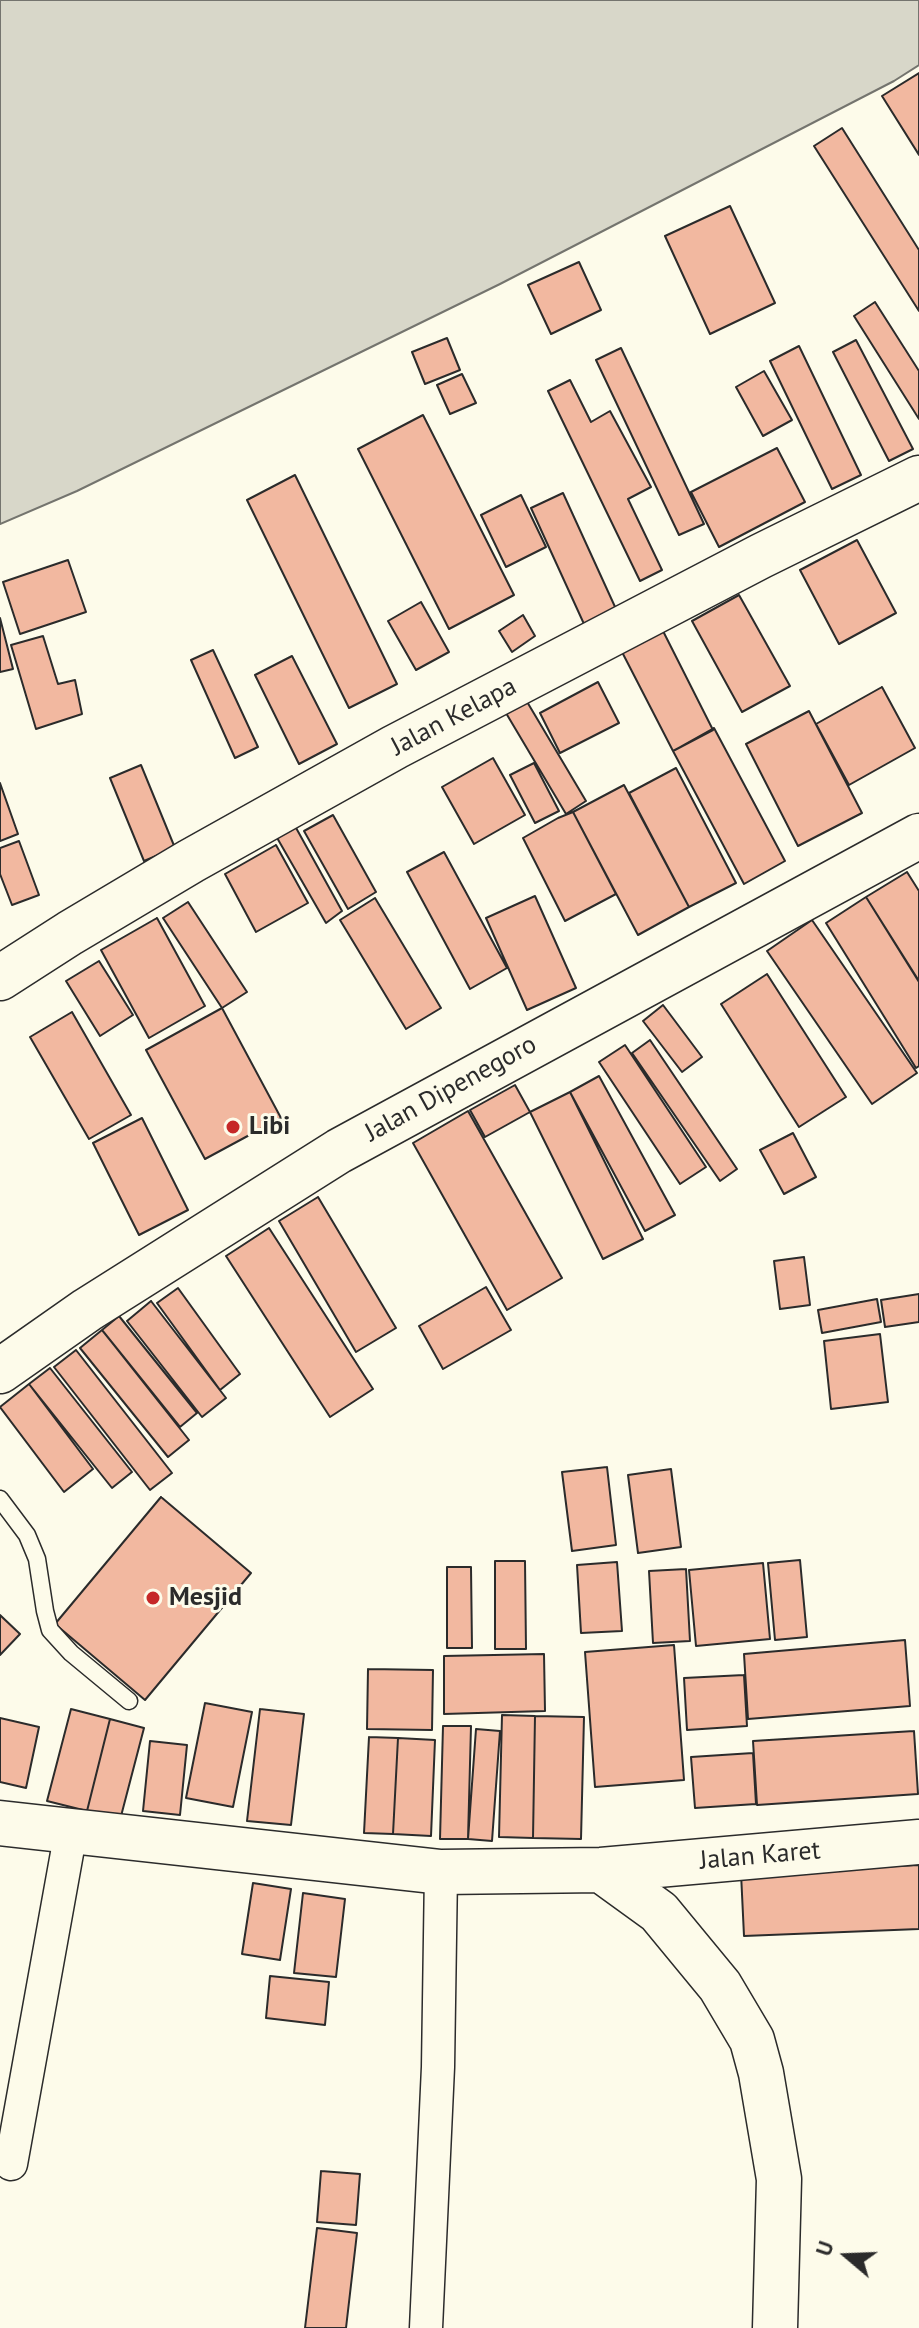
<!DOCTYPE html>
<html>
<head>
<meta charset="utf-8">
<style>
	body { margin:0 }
	#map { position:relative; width:919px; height:2328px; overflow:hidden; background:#fdfbea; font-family:"PT Sans",sans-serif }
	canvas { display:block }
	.north { position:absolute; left:807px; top:2216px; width:80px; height:80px; -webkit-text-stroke:6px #fdfbea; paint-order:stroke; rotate:289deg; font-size:22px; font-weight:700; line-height:32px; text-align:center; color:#2b2b2b }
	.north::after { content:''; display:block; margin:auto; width:28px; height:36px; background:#2b2b2b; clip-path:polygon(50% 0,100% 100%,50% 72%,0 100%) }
</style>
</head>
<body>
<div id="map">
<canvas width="919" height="2328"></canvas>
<div class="north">U</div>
</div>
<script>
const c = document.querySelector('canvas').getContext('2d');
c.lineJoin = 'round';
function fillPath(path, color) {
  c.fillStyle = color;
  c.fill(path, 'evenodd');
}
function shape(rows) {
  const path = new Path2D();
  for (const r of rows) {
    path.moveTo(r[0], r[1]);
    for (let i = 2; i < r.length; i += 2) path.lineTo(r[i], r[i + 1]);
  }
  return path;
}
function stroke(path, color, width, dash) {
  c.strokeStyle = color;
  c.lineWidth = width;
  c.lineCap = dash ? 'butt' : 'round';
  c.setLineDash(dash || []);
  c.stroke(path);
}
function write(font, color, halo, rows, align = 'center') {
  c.font = font + ' "PT Sans",sans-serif';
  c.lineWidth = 6;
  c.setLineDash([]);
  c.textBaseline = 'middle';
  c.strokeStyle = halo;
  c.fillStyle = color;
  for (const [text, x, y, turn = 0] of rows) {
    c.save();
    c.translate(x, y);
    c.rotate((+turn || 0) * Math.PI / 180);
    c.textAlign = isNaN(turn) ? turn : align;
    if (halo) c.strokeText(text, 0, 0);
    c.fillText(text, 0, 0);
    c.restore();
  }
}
const water = shape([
	[0,0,919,0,919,65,894,81,500,284,77,491,0,524,0,0]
]);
fillPath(water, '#d8d7c9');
stroke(water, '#74746e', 2);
const building = shape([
	[919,73,919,155,882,96,919,73],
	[842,128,919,250,919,311,814,146,842,128],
	[730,206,775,303,710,334,665,236,730,206],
	[579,262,601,310,551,334,528,285,579,262],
	[875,302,919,371,919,419,854,316,875,302],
	[447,338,460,370,425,384,412,352,447,338],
	[856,340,913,449,889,461,833,352,856,340],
	[799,346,861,475,832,489,770,361,799,346],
	[621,348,704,524,679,535,596,360,621,348],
	[764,371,792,420,763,436,736,387,764,371],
	[462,374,476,403,450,414,437,385,462,374],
	[570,380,591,422,610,411,651,487,628,499,662,570,640,581,548,391,570,380],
	[423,415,514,595,449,629,358,449,423,415],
	[777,448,805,502,719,547,691,492,777,448],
	[295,475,397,684,349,708,247,500,295,475],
	[563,493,616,609,584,624,531,508,563,493],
	[521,495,546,547,506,567,481,515,521,495],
	[857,540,896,613,839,644,800,570,857,540],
	[68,560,86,612,20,634,3,582,68,560],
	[739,595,790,686,742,712,692,621,739,595],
	[421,602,449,652,416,670,388,621,421,602],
	[523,615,535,636,512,652,499,631,523,615],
	[0,618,13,669,0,672,0,618],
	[663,631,713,730,673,751,622,652,663,631],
	[43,636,58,684,75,680,82,714,36,729,11,645,43,636],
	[213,650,258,747,235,758,191,660,213,650],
	[292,656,337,744,299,764,255,675,292,656],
	[598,682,619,723,560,753,540,713,598,682],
	[882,687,915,748,849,785,816,724,882,687],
	[523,695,586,801,566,814,503,708,523,695],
	[809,711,862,813,798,846,746,744,809,711],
	[714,728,785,861,744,884,673,751,714,728],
	[493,758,525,815,474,844,442,787,493,758],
	[534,763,559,811,535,823,510,775,534,763],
	[141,765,175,848,144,861,110,778,141,765],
	[676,768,736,883,689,907,629,793,676,768],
	[0,783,18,834,0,841,0,783],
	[624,785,689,907,638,935,573,812,624,785],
	[573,812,616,894,565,921,523,838,558,818,573,812],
	[333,815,376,892,348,909,304,831,333,815],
	[295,826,342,911,326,923,276,836,295,826],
	[19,841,39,895,12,905,0,874,0,848,19,841],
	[276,845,308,903,256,932,225,874,276,845],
	[444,852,507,968,470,989,407,872,444,852],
	[907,872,919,891,919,981,866,897,907,872],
	[535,896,576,988,527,1010,486,918,535,896],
	[866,897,919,982,919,1066,916,1068,826,923,866,897],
	[375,898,441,1008,406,1029,340,920,375,898],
	[188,902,247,992,222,1008,163,918,188,902],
	[157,918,205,1006,149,1038,101,950,157,918],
	[812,920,917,1073,872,1104,767,951,812,920],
	[99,961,133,1015,100,1036,66,981,99,961],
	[767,974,846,1097,799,1127,721,1004,767,974],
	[663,1005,702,1057,682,1072,643,1021,663,1005],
	[222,1008,281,1118,205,1159,146,1050,222,1008],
	[72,1012,131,1115,89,1139,30,1037,72,1012],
	[650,1040,737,1169,720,1181,632,1053,650,1040],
	[625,1045,706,1167,680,1184,599,1062,625,1045],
	[599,1076,675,1215,645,1231,570,1092,599,1076],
	[515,1085,530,1112,485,1137,470,1110,515,1085],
	[570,1092,643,1239,603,1259,530,1112,570,1092],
	[468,1111,562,1278,507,1310,413,1143,468,1111],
	[142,1118,188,1210,139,1235,93,1143,142,1118],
	[793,1133,816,1177,784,1194,760,1150,793,1133],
	[318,1197,396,1328,356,1352,279,1221,318,1197],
	[269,1228,373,1389,330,1417,226,1256,269,1228],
	[804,1257,810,1305,780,1309,774,1261,804,1257],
	[486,1287,511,1330,443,1369,419,1326,486,1287],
	[178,1288,240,1374,220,1390,157,1303,178,1288],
	[919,1294,919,1322,885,1327,881,1300,919,1294],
	[877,1299,881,1322,822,1333,818,1310,877,1299],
	[151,1301,226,1398,202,1417,127,1321,151,1301],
	[119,1316,197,1413,180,1427,102,1330,119,1316],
	[102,1330,189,1440,168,1457,80,1348,102,1330],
	[880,1334,888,1402,831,1409,824,1341,880,1334],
	[76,1350,172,1473,150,1490,54,1367,76,1350],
	[50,1368,132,1472,112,1488,29,1384,50,1368],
	[29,1384,93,1469,64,1492,0,1407,29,1384],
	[607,1467,616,1545,572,1551,562,1472,607,1467],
	[671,1469,681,1547,638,1553,628,1475,671,1469],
	[161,1497,251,1573,145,1700,55,1624,161,1497],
	[800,1560,807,1637,775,1640,768,1563,800,1560],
	[495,1561,525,1561,526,1649,495,1649,495,1561],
	[617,1562,622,1631,581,1633,577,1565,617,1562],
	[763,1563,770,1639,696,1646,689,1570,763,1563],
	[447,1567,471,1567,472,1648,447,1648,447,1567],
	[686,1569,690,1641,653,1643,649,1571,686,1569],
	[0,1615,20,1634,0,1655,0,1615],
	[905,1640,910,1706,748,1719,744,1654,905,1640],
	[674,1645,684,1780,595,1787,585,1652,674,1645],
	[544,1654,545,1711,444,1714,444,1656,544,1654],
	[368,1669,433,1670,432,1730,367,1729,368,1669],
	[744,1675,747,1726,687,1730,684,1678,744,1675],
	[205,1703,252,1712,233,1807,186,1798,205,1703],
	[71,1709,110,1719,87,1811,47,1801,71,1709],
	[260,1709,304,1714,291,1825,247,1821,260,1709],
	[502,1715,535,1716,533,1838,499,1837,502,1715],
	[535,1716,584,1717,581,1839,533,1838,535,1716],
	[0,1718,39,1727,26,1788,0,1782,0,1718],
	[110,1719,144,1728,120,1820,87,1811,110,1719],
	[443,1726,471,1726,468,1839,440,1839,443,1726],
	[476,1729,500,1731,492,1841,468,1839,476,1729],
	[914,1731,918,1794,757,1805,753,1741,914,1731],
	[369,1737,398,1738,393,1834,364,1833,369,1737],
	[398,1738,435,1740,431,1836,393,1834,398,1738],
	[150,1741,187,1745,180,1815,143,1811,150,1741],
	[753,1753,756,1804,695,1808,691,1757,753,1753],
	[919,1865,919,1929,744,1936,741,1873,919,1865],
	[253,1883,291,1889,280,1960,242,1954,253,1883],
	[303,1893,345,1899,336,1977,294,1973,303,1893],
	[270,1976,329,1982,325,2025,266,2018,270,1976],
	[321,2171,360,2174,356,2225,317,2222,321,2171],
	[317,2228,357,2233,346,2328,305,2328,317,2228]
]);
fillPath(building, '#f2b8a0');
stroke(building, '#2b2b2b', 2);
const lane = shape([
	[0,1499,27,1535,37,1559,45,1611,50,1630,71,1653,129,1701]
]);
const street = shape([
	[11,2164,71,1831],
	[426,2328,438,2067,441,1872]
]);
const secondary = shape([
	[0,1823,441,1872,601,1870,919,1842],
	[601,1870,659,1912,720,1986,752,2040,761,2073,779,2179,775,2328]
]);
const primary = shape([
	[0,978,70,933,191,861,395,747,761,556,919,478]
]);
const highway = shape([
	[0,1371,87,1310,339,1151,919,836]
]);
stroke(lane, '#2b2b2b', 19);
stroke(street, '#2b2b2b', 35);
stroke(secondary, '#2b2b2b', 47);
stroke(primary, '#2b2b2b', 47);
stroke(highway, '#2b2b2b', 47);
stroke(lane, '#fdfbea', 16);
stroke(street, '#fdfbea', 32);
stroke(secondary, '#fdfbea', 44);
stroke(primary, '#fdfbea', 44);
stroke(highway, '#fdfbea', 44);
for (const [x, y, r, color] of [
	[233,1127,8,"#c62828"],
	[153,1598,8,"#c62828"]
]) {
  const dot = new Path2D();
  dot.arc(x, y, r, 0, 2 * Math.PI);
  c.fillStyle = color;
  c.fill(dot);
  stroke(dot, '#fdfbea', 3);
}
write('26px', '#2b2b2b', '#fdfbea', [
	["Jalan Kelapa",454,717,-28],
	["Jalan Dipenegoro",451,1089,-29],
	["Jalan Karet",760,1856,-5]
]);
write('bold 26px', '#2b2b2b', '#fdfbea', [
	["Libi",249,1127],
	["Mesjid",169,1598]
], 'left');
</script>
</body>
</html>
